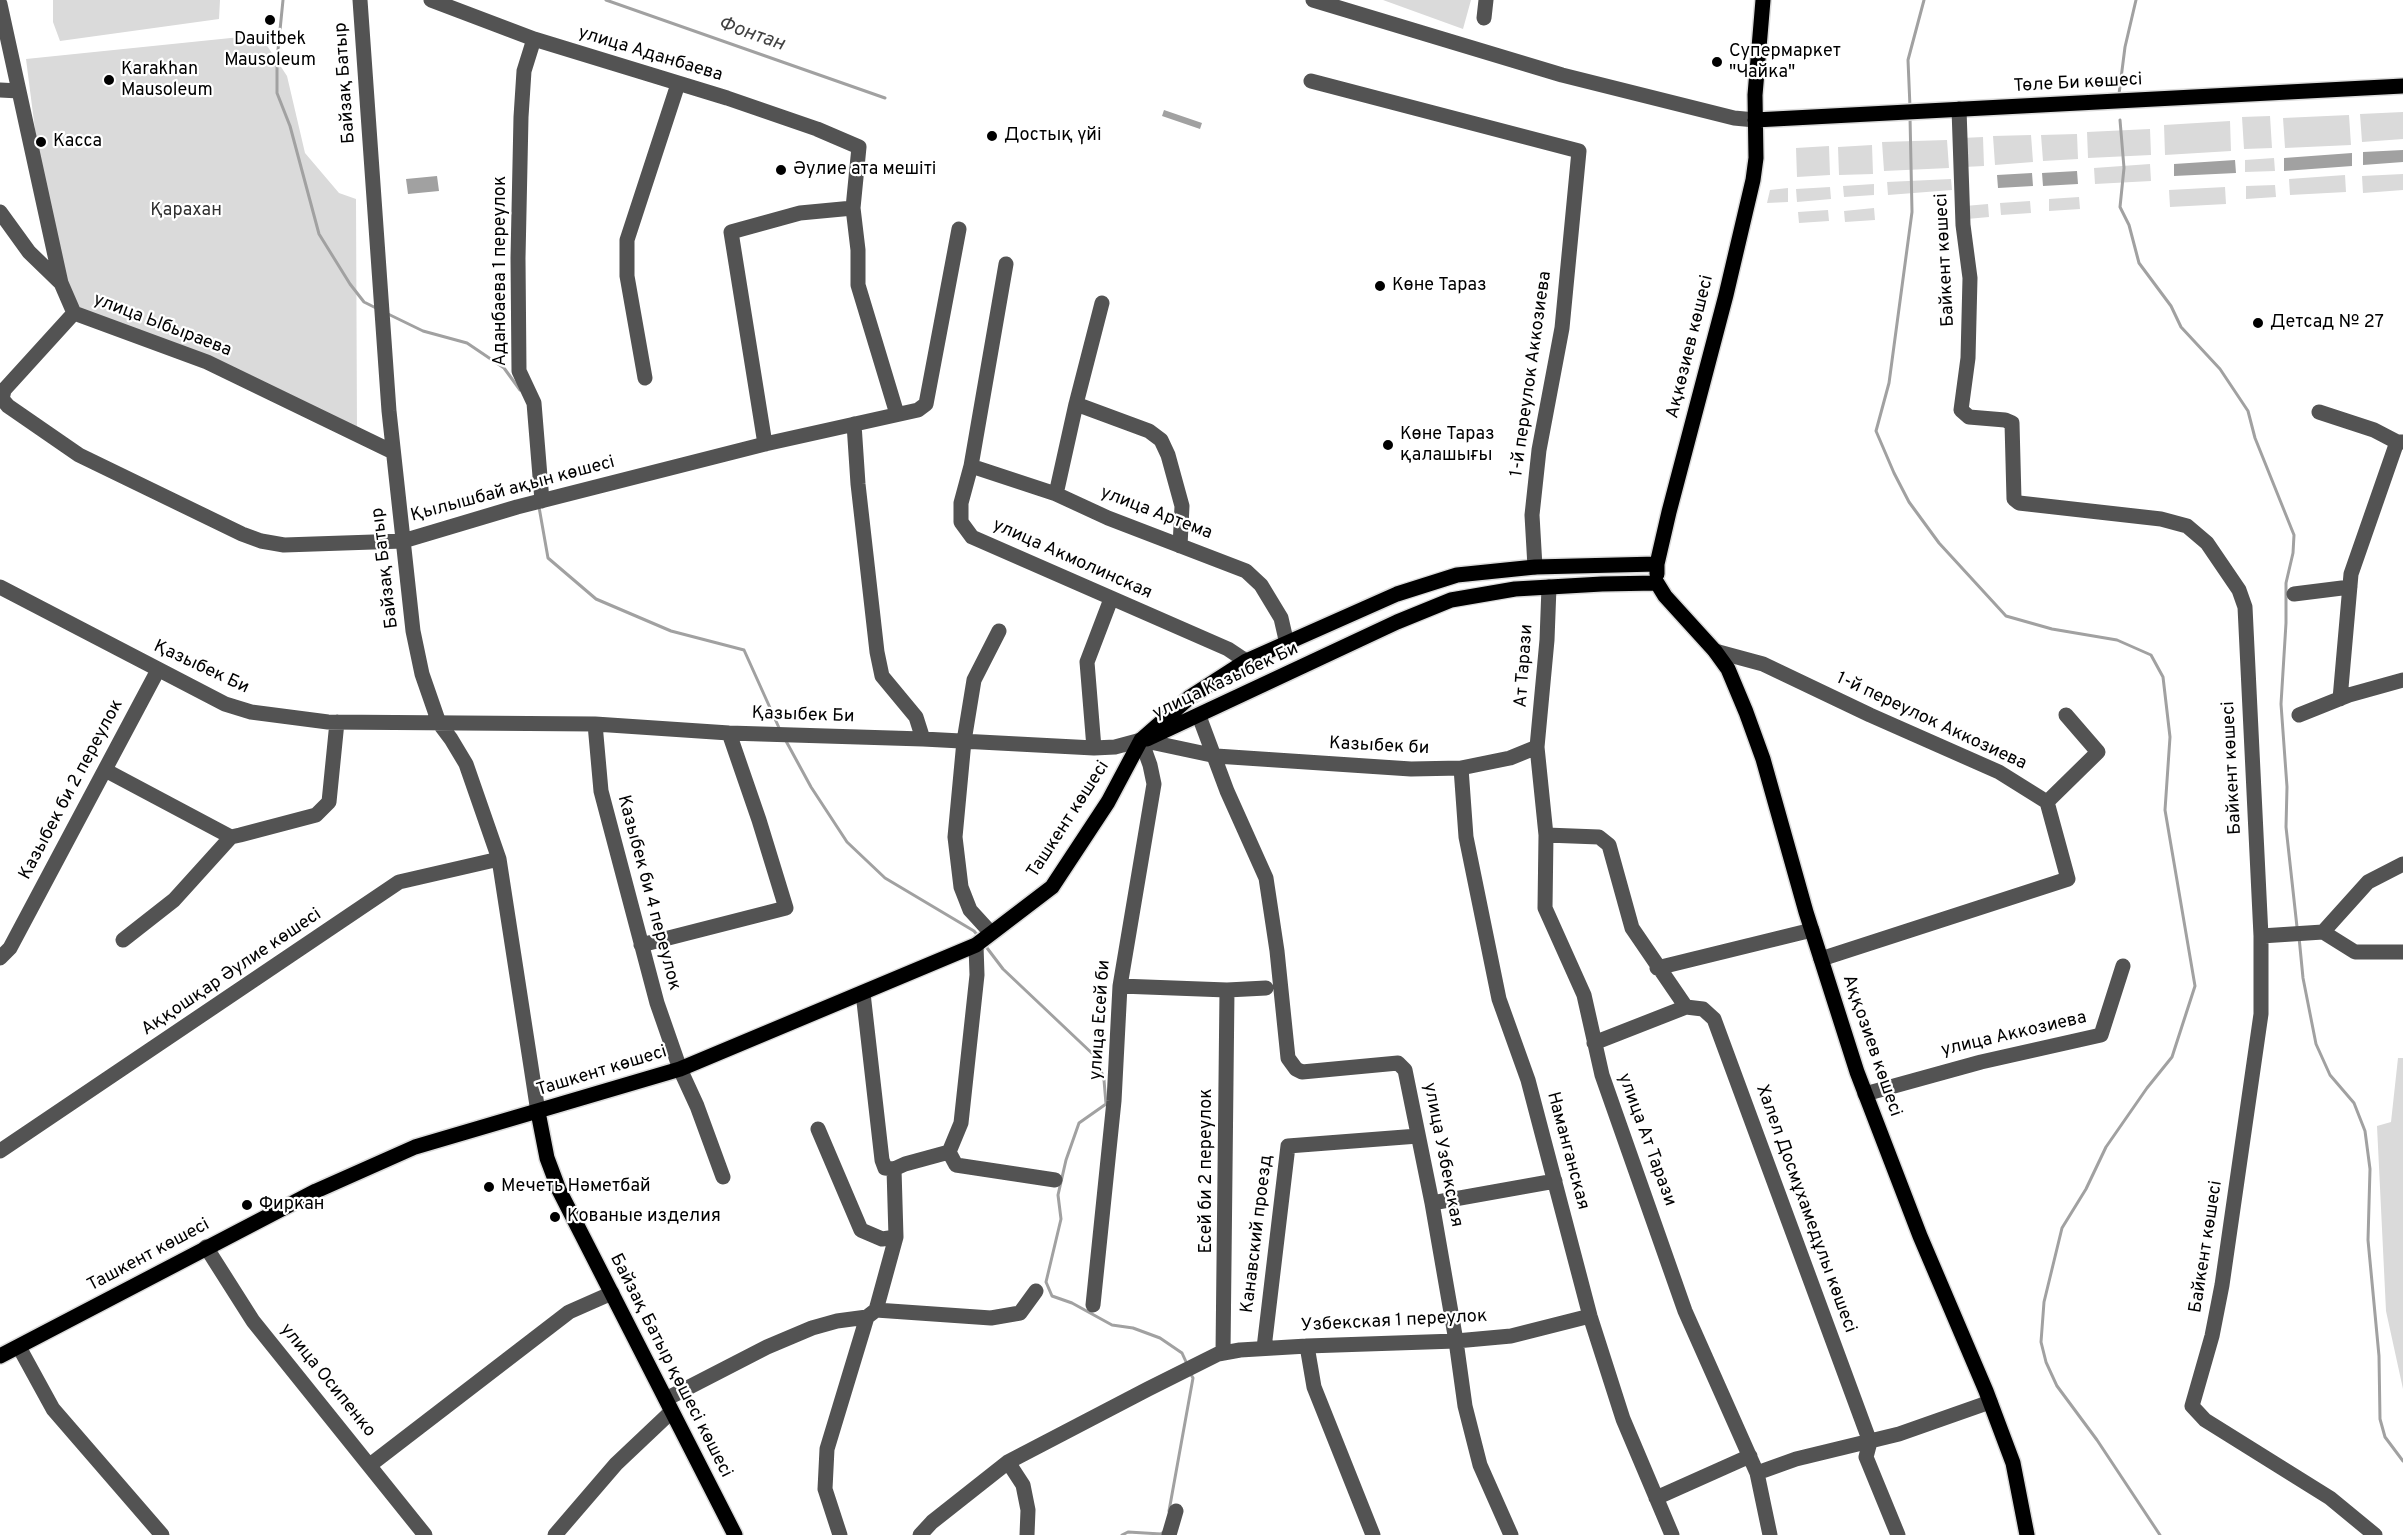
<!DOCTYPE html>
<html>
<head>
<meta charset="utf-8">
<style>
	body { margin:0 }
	canvas { display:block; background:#fff }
</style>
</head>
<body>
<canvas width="2403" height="1535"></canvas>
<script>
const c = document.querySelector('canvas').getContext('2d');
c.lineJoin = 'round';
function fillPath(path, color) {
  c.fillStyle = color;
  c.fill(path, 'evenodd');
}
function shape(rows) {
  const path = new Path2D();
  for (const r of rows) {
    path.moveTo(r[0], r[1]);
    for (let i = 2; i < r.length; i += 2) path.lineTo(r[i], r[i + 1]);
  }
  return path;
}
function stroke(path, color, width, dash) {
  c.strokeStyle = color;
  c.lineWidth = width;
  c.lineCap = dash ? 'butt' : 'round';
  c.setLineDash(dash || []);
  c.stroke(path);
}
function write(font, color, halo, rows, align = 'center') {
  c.font = font + ' Overpass,sans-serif';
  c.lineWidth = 4.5;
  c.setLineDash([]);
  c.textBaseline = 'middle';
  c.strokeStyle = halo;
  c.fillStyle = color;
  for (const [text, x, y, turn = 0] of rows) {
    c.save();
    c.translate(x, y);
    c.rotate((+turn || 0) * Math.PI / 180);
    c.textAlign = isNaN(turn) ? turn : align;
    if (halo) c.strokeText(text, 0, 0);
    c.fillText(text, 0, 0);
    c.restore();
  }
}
fillPath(shape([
	[53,0,220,0,219,19,60,41,53,22],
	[1383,0,1471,0,1463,29],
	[260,35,287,76,305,153,339,193,356,199,357,433,70,306,37,145,26,59],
	[2403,112,2403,139,2362,142,2360,114],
	[2349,115,2351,145,2285,148,2283,118],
	[2270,116,2272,148,2244,149,2242,117],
	[2230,121,2231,151,2165,155,2164,125],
	[2150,129,2151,155,2088,158,2087,132],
	[2077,134,2078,159,2043,161,2041,135],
	[2031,135,2033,162,1995,165,1993,136],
	[1983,137,1984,166,1964,167,1962,138],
	[1947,140,1949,168,1884,171,1882,142],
	[1872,145,1873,174,1839,175,1838,147],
	[1829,146,1830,175,1797,177,1796,148],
	[2274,158,2275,171,2245,172,2245,160],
	[2150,164,2151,181,2095,184,2094,168],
	[2403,174,2403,190,2363,193,2362,176],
	[2345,175,2346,192,2290,195,2289,179],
	[1951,179,1952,190,1888,195,1887,182],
	[1874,184,1874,195,1844,197,1843,186],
	[2275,185,2276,197,2246,199,2246,186],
	[1830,187,1831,199,1797,202,1796,189],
	[2225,187,2226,204,2170,207,2169,190],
	[1788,188,1788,202,1767,203,1770,190],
	[2079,197,2080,209,2049,211,2049,199],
	[2030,201,2031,213,2001,215,2000,203],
	[1988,204,1989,217,1967,219,1965,206],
	[1874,208,1875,220,1845,222,1844,211],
	[1828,210,1829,221,1799,223,1798,212],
	[2398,1058,2403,1058,2403,1389,2386,1311,2377,1126,2391,1122]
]), '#dadada');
fillPath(shape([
	[1164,110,1202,123,1200,129,1162,116],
	[2403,150,2403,162,2363,165,2363,152],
	[2352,153,2352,166,2284,171,2284,158],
	[2235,160,2236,173,2174,176,2174,164],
	[2077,171,2078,184,2043,186,2042,173],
	[2032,173,2033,186,1998,188,1997,175],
	[437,176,439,191,408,194,406,179]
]), '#a1a1a1');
stroke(shape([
	[283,0,277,60,277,93,290,126,319,234,350,284,364,302,378,309],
	[606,0,885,98],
	[2119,94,2125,47,2136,0],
	[1910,107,1908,60,1924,0],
	[1910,117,1912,212,1889,383,1876,431,1894,473,1909,502,1939,543,2006,616,2052,629,2117,640,2151,655,2163,677,2170,737,2165,810,2195,986,2172,1057,2147,1088,2106,1147,2086,1189,2062,1228,2044,1302,2041,1342,2046,1362,2057,1386,2097,1440,2160,1535],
	[2120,120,2124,168,2120,207,2129,225,2139,263,2171,306,2181,327,2220,369,2248,411,2255,438,2294,535,2293,553,2286,583,2286,623,2281,704,2287,787,2286,827,2297,927],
	[386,313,423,331,467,343,504,368,520,390],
	[539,507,548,558,596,599,671,631,744,650,780,730],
	[786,741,811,787,847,842,885,878,974,931,979,937],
	[2299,937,2303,978,2316,1044,2330,1075,2354,1103,2365,1131,2370,1169,2368,1240,2379,1356,2380,1419,2385,1437,2403,1461],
	[984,944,1003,969,1097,1058,1104,1080,1106,1104,1079,1123,1066,1160,1058,1195,1061,1219,1046,1282,1052,1296,1072,1303,1112,1325,1133,1328,1160,1338,1182,1353,1187,1364],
	[1169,1511,1193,1378,1190,1373],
	[1122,1535,1128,1532,1161,1534,1165,1531]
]), '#a1a1a1', 3);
const major = shape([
	[1755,120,2403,86],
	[1657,574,1657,564,1669,512,1726,295,1753,180,1756,158,1755,95,1763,0],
	[1657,583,1665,596,1715,651,1728,669,1746,712,1763,759,1806,912,1857,1072,1920,1236,1986,1391,2013,1463,2027,1535],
	[1147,739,1397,622,1451,600,1515,589,1602,584,1657,583],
	[538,1112,547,1158,559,1190,735,1535],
	[0,1356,316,1191,415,1147,680,1069,976,945,1052,887,1108,802,1141,740,1190,697,1246,661,1397,594,1457,575,1535,567,1657,564]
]);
stroke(major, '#dbdbdb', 18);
stroke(shape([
	[360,0,389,411,413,631,422,674,439,723,451,739,466,764,499,859,538,1112],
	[431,0,534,39,727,98,817,129,859,147,853,208,858,250,858,285,897,414],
	[1313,0,1562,75,1734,118,1755,120],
	[0,4,61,283,74,313,207,362,393,452],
	[1484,18,1486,0],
	[534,39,524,71,521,117,518,258,519,371,534,403,542,501],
	[1311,81,1579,151,1562,328,1539,450,1532,515,1535,567],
	[0,90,19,91],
	[1959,109,1963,225,1970,278,1968,358,1961,410,1969,417,2005,420,2012,423,2014,499,2019,503,2161,519,2187,526,2207,543,2239,590,2245,607,2261,936,2261,1014,2222,1285,2212,1336,2192,1406,2205,1420,2330,1498,2375,1535],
	[0,212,29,252,61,283],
	[1006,264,971,466,961,503,961,522,972,537,1228,649,1246,661],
	[74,313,4,390,2,399,8,406,79,455,242,534,261,541,284,545,403,541,517,507,765,444,918,410,926,404,959,229],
	[645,378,627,276,627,240,678,84],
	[1076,404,1149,431,1161,440,1168,455,1182,506,1180,546],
	[2319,412,2374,430,2397,442,2403,442],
	[854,424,858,484,877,652,882,676,916,717,923,739],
	[765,444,731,232,800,213,853,208],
	[971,466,1056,494,1108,518,1246,571,1261,585,1281,618,1287,644],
	[1056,494,1076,404,1102,303],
	[0,587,225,704,251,712,328,722,595,724,729,733,923,739,1094,748,1115,747,1141,740,1216,756,1411,769,1461,768,1510,758,1537,747],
	[1549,587,1547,640,1537,747,1546,835,1545,908,1584,995,1602,1075,1685,1311,1757,1473,1770,1535],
	[2294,594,2350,587],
	[1715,651,1763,664,1870,715,1999,772,2047,802,2068,879,1821,959],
	[2340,699,2351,574,2397,442],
	[2299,715,2349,695,2403,680],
	[1199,716,1227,791,1266,878,1277,951,1288,1058,1296,1069,1302,1072,1398,1063,1405,1070,1432,1203,1456,1341,1465,1406,1480,1465,1511,1535],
	[595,724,601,791,657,1003,680,1069,697,1106,723,1177],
	[1094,748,1087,662,1111,599],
	[1461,768,1466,837,1499,999,1528,1080,1590,1316,1623,1419,1672,1535],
	[105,770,231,837,240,835,316,815,329,802,337,722],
	[2047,802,2098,752,2066,715],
	[1546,835,1599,837,1609,845,1632,928,1686,1007],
	[2323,932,2355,952,2403,952],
	[991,933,970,910,961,887,955,837,964,741,974,680,999,631],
	[2261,936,2323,932,2368,882,2403,864],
	[123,940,174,900,231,837],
	[641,945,786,908,759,820,729,733],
	[976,945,977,975,961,1123,949,1152,956,1165,1055,1180],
	[0,958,10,948,158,670],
	[1657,968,1812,930],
	[1120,986,1227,990,1266,988],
	[863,993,882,1160,885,1168,894,1169],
	[1594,1043,1686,1007,1703,1009,1714,1019,1870,1442,1866,1457,1898,1535],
	[1865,1094,1981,1062,2101,1035,2123,966],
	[818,1129,861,1230,882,1239,896,1237],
	[0,1151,399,882,499,859],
	[1432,1203,1555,1181],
	[206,1247,253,1321,425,1535],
	[1093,1305,1114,1101,1120,986,1154,784,1150,765,1141,740],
	[876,1310,991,1318,1020,1313,1036,1291],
	[1307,1346,1314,1387,1373,1535],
	[19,1347,53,1409,162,1535],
	[1264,1348,1288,1146,1418,1136],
	[1223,1353,1227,990],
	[666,1399,767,1347,812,1328,837,1321,867,1317],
	[1008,1462,1023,1485,1028,1510,1027,1535],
	[370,1465,569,1312,612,1293],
	[1757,1473,1796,1459,1899,1434,1990,1402],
	[1656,1498,1750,1456],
	[555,1535,616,1464,671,1412],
	[840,1535,825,1489,827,1449,867,1317,876,1310,896,1237,894,1169,905,1164,949,1152],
	[920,1535,932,1522,1008,1462,1148,1389,1218,1354,1240,1350,1307,1346,1456,1341,1511,1336,1590,1316],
	[1169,1535,1176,1511]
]), '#535353', 15);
stroke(major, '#000', 15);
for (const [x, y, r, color] of [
	[270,20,6,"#000"],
	[1717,62,6,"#000"],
	[109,80,6,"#000"],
	[992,136,6,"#000"],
	[41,142,6,"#000"],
	[781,170,6,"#000"],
	[1380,286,6,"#000"],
	[2258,323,6,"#000"],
	[1388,445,6,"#000"],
	[489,1187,6,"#000"],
	[247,1205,6,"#000"],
	[555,1217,6,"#000"]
]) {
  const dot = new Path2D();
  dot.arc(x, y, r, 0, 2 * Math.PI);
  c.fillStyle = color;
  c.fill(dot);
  stroke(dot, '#fff', 2);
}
write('18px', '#000', '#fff', [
	["Dauitbek",270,40,"center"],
	["Mausoleum",270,61,"center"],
	["Супермаркет",1729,52],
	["\"Чайка\"",1729,73],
	["Karakhan",121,70],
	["Mausoleum",121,91],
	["Достық үйі",1004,136],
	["Касса",53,142],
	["Әулие ата мешіті",793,170],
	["Көне Тараз",1392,286],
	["Детсад № 27",2270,323],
	["Көне Тараз",1400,435],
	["қалашығы",1400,456],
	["Мечеть Нәметбай",501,1187],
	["Фиркан",259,1205],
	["Кованые изделия",567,1217]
], 'left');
write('18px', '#000', '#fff', [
	["улица Аданбаева",650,55,17],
	["Байзақ Батыр",346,83,-94],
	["Төле Би көшесі",2078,84,-3],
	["Байкент көшесі",1946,260,-93],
	["Аданбаева 1 переулок",501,271,-90],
	["улица Ыбыраева",162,326,21],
	["Ақкөзиев көшесі",1691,347,-76],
	["1-й переулок Аккозиева",1532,374,-82],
	["Қылышбай ақын көшесі",513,490,-15],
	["улица Артема",1156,514,21],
	["улица Акмолинская",1072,560,24],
	["Байзақ Батыр",386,568,-97],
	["Ат Тарази",1525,666,-86],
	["Қазыбек Би",201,668,25],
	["улица Казыбек Би",1226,682,-25],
	["Қазыбек Би",803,716,2],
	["1-й переулок Аккозиева",1931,722,25],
	["Казыбек би",1379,747,3],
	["Байкент көшесі",2233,768,-93],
	["Казыбек би 2 переулок",72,790,-62],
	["Ташкент көшесі",1069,820,-57],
	["Казыбек би 4 переулок",648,893,75],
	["Аққошқар Әулие көшесі",232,973,-34],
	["улица Есей би",1101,1020,-86],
	["улица Аккозиева",2014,1035,-13],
	["Аққозиев көшесі",1871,1046,71],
	["Ташкент көшесі",602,1072,-17],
	["улица Ат Тарази",1646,1140,70],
	["Наманганская",1567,1151,75],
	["улица Узбекская",1442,1155,79],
	["Есей би 2 переулок",1207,1171,-90],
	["Халел Досмұхамедұлы көшесі",1805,1209,70],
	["Канавский проезд",1258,1234,-83],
	["Байкент көшесі",2207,1247,-81],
	["Ташкент көшесі",149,1256,-28],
	["Узбекская 1 переулок",1394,1322,-3],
	["Байзақ Батыр қөшесі көшесі",670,1366,63],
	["улица Осипенко",327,1381,51]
]);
write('18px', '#313131', '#fff', [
	["Қарахан",186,211]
]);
write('italic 20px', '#424242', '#fff', [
	["Фонтан",751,35,19]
]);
</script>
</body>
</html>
